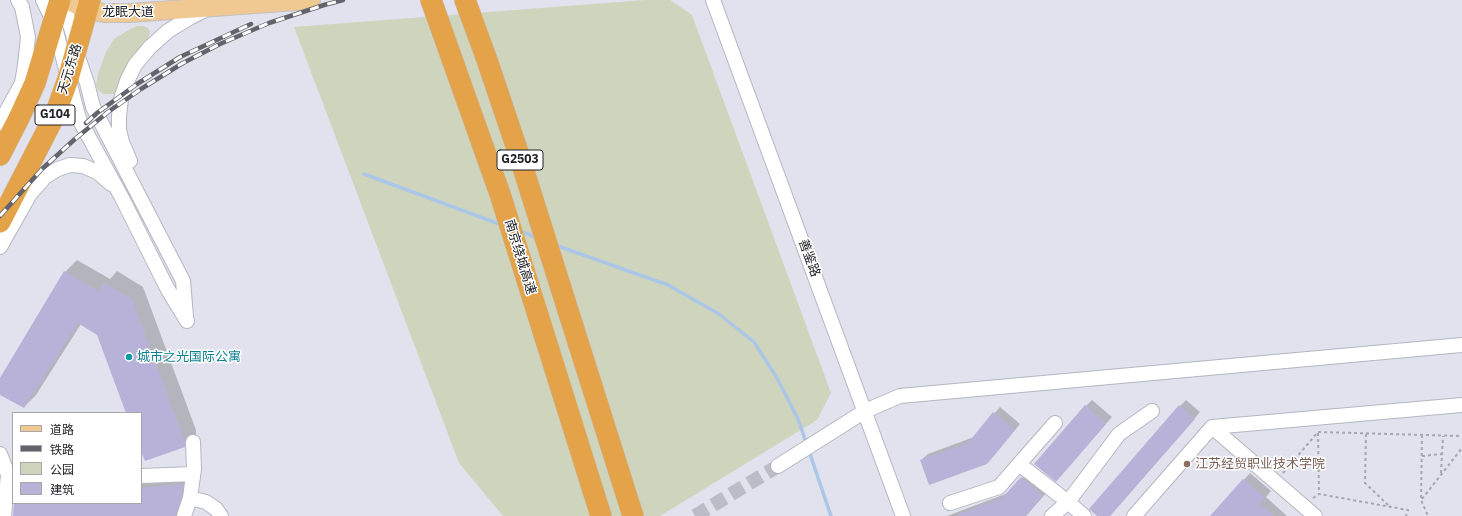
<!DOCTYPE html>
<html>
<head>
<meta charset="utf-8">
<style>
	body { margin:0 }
	#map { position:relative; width:1462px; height:516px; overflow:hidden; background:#e1e2ed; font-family:"IBM Plex Sans","Noto Sans SC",sans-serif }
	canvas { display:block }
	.legend { position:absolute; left:12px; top:412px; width:130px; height:92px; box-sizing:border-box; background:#fff; border:1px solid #a7a7a9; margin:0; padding:5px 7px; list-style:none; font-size:12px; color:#222327 }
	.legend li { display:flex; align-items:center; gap:8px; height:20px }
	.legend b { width:20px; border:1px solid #a7a7a9 }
</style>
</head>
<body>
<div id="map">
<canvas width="1462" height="516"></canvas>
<ul class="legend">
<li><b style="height:5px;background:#efc892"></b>道路</li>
<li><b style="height:5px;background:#63646b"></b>铁路</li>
<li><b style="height:11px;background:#cfd5bd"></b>公园</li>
<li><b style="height:11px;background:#b8b1d8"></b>建筑</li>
</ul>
</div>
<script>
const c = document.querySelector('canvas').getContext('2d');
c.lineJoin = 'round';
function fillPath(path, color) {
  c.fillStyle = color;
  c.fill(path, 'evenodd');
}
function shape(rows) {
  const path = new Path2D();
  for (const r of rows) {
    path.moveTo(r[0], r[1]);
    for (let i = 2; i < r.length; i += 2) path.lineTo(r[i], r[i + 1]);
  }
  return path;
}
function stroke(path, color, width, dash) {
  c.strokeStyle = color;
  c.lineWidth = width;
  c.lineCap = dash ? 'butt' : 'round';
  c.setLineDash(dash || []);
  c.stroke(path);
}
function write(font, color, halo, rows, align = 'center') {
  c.font = font + ' "IBM Plex Sans","Noto Sans SC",sans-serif';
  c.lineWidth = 3;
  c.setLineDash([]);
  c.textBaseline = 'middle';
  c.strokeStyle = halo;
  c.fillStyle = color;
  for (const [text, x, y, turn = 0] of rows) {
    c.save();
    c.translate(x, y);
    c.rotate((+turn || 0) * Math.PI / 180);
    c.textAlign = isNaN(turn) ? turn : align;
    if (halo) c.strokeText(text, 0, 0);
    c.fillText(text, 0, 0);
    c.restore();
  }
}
fillPath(shape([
	[645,0,670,0,692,15,831,393,817,420,660,516,503,516,459,463,294,27],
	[137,26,143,26,148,28,150,32,148,39,119,90,114,94,103,94,98,90,96,85,98,74,106,52,114,39,130,29]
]), '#cfd5bd');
fillPath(shape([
	[77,260,110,279,117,271,143,287,196,430,196,434,184,446,141,449,141,413,127,413,98,334,81,324,36,395,24,407,0,393,0,380,65,272],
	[1092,400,1112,417,1062,474,1086,406],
	[1186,400,1200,412,1111,515,1099,516,1180,406],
	[1000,407,1020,424,993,457,921,460,928,454,974,437],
	[1028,472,1049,490,1026,516,947,516,1008,493],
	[1250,473,1271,491,1266,497,1287,516,1211,516],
	[189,479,181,516,14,516,15,503,141,503,141,482]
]), '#0003');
stroke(shape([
	[364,174,502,225],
	[520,231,538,238],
	[555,245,668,285,719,314,754,342,777,378,798,419,807,445],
	[809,451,831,516]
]), '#acc6e8', 3.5);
fillPath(shape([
	[64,271,98,291,104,283,132,299,185,442,185,447,145,461,141,452,141,413,126,413,97,335,78,323,24,408,0,395,0,378],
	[1085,405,1106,424,1056,482,1034,464],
	[1179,405,1195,419,1110,516,1097,516,1089,509],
	[993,412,1015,430,987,464,929,485,920,460,968,443],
	[1021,477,1043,496,1026,516,957,516,957,515,1002,498],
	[1243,479,1265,498,1260,504,1274,516,1210,516],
	[183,484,182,496,176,516,13,516,14,503,141,503,141,488]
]), '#b8b1d8');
stroke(shape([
	[695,516,778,466]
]), '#bbbcc5', 14, [14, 7]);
const minor = shape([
	[43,0,54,23,79,119,122,198,167,288,187,321],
	[62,0,73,34,76,51,87,83,93,107,183,281,186,316],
	[713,0,903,516],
	[0,123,22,83,25,65,28,37,22,7,18,0],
	[130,161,122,142,119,130,119,116,121,99,127,81,135,65,150,47,168,31,191,17,205,10],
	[30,194,45,177,58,169,70,165,83,166,97,172,111,184],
	[0,247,30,194,31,185],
	[1212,427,1462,405],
	[0,454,7,472,13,477],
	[1019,464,1055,423],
	[778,466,865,411,900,396,1462,345],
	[141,476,193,474],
	[190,498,206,502,216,509,221,516],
	[950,503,999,487,1019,464,1068,502,1084,516],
	[4,516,8,475],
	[184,516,190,498,194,469,193,442],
	[1052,516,1068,502,1119,434,1152,411],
	[1134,516,1212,427,1315,516]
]);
const major = shape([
	[67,0,87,10,104,13,130,13,311,0]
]);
const highway = shape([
	[431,0,500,194,601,516],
	[465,0,487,60,517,149,633,516],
	[0,155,19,118,35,83,60,0],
	[0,222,55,115,68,79,90,0]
]);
stroke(minor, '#b4b6c1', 16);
stroke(major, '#c1c1c3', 20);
stroke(highway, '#c1c1c3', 22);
stroke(shape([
	[1318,433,1319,494],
	[1366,434,1365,483,1388,505],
	[1422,435,1421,500,1428,516],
	[1422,456,1442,454],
	[1283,473,1318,432,1462,436],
	[1441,473,1443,436],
	[1313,498,1319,494,1408,510,1406,516],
	[1422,499,1462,448]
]), '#a5a6af', 2, [3, 3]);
stroke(minor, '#fff', 14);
stroke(major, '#efc892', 18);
stroke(highway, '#e4a349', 21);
const rail = shape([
	[86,123,97,113,137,84,180,57,251,24],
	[0,216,42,169,75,139,108,112,141,89,183,63,220,44,269,23,324,5,343,0]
]);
stroke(rail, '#63646b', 4.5);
stroke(rail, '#fff', 3, [9]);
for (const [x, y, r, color] of [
	[129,357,4,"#0f9aa8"],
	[1187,464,4,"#8d6e63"]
]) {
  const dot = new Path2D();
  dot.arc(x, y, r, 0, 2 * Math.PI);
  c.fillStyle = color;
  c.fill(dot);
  stroke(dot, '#fff', 1.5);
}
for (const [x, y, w] of [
	[55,115,40],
	[520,160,46]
]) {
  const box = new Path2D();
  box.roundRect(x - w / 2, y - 10, w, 20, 3);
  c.fillStyle = '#fff';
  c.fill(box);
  stroke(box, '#222327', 1);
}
write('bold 12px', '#222327', null, [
	["G104",55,115],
	["G2503",520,160]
]);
write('13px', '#222327', '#fff', [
	["龙眠大道",128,12],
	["天元东路",70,69,-73],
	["南京绕城高速",520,257,73],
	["善鉴路",809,258,70]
]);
write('13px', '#0d838f', '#fff', [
	["城市之光国际公寓",137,357]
], 'left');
write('13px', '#785e54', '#fff', [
	["江苏经贸职业技术学院",1195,464]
], 'left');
</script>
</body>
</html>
